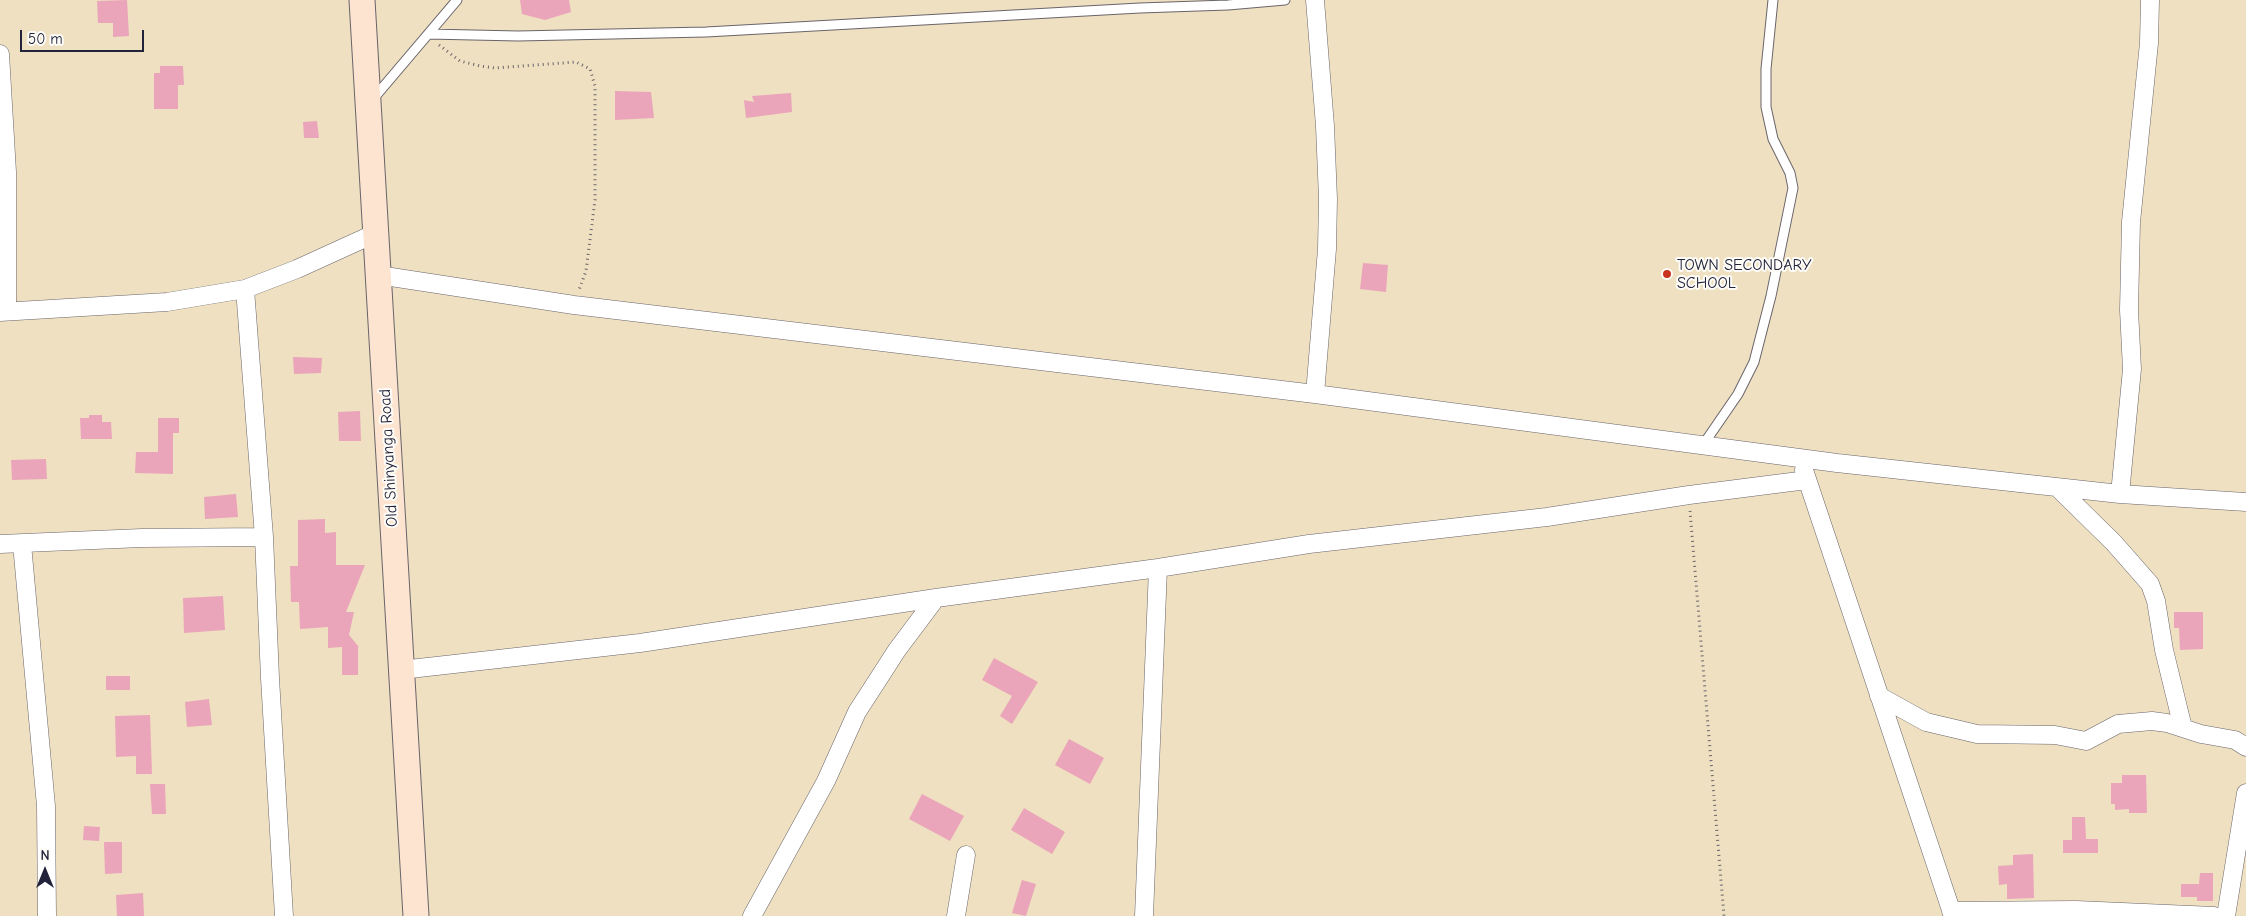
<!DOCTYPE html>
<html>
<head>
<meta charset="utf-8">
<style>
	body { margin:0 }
	#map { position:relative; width:2246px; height:916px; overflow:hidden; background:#eee0c0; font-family:"Comic Neue",sans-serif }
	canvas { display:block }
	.north { position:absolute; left:20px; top:846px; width:50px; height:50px; -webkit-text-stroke:4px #fdfcf7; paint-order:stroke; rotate:0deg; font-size:14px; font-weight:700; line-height:20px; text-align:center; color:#22223b }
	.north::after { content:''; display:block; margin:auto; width:18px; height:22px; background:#22223b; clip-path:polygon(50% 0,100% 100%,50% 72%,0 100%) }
	.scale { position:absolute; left:20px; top:30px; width:124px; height:22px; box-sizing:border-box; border:2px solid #22223b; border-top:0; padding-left:6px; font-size:15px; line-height:18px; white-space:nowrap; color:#22223b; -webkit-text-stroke:4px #fdfcf7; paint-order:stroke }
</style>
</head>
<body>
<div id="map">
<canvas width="2246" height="916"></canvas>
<div class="north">N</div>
<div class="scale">50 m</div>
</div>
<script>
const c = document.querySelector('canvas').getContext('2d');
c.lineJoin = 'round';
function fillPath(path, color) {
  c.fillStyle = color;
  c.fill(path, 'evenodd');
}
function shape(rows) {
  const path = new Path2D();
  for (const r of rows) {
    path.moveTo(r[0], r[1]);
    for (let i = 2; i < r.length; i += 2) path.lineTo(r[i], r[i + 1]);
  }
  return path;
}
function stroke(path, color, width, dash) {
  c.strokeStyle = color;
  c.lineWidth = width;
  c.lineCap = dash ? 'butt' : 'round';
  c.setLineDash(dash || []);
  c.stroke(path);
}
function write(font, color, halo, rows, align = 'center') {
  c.font = font + ' "Comic Neue",sans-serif';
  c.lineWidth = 4;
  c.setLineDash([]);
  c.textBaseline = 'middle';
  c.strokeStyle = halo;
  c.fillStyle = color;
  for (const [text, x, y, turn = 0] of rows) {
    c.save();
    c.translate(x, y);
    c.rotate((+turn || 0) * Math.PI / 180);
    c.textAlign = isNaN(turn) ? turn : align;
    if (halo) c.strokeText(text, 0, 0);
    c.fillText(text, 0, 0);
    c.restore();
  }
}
fillPath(shape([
	[127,0,129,36,113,37,113,23,98,23,97,1],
	[520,0,569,0,571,12,545,20,522,14],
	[160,66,183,66,184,85,178,85,178,109,154,109,154,73,160,73],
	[615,91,651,92,654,118,615,120],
	[791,93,792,112,746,118,744,100,754,102,752,96],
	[317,121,319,138,304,138,303,122],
	[1363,263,1388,265,1386,292,1360,289],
	[293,357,322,358,321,373,294,374],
	[360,411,361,441,339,441,338,412],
	[89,415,102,415,102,422,111,422,112,439,81,439,80,418,89,418],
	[158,418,179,418,179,433,173,433,173,474,135,473,136,452,158,452],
	[46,459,47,479,12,480,11,460],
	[236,494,238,517,205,519,204,497],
	[325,519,325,533,336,532,336,565,365,565,346,612,354,612,349,635,359,647,358,647,358,675,342,675,342,647,328,648,328,627,300,629,299,602,291,602,290,566,298,566,298,520],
	[223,596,225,630,184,633,183,598],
	[2174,612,2203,612,2203,649,2180,650,2179,628,2174,628],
	[994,658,1038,682,1012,724,1000,716,1012,696,982,680],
	[106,676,130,676,130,690,106,690],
	[209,699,212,725,187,727,185,702],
	[150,715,152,774,136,774,136,756,116,757,115,716],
	[1069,739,1104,758,1090,784,1055,765],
	[2122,775,2146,775,2147,813,2129,813,2129,809,2115,810,2115,804,2111,804,2111,783,2122,783],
	[150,784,165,784,166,814,152,814],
	[922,794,964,816,950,841,909,819],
	[1024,808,1065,832,1052,854,1011,830],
	[2072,817,2085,817,2086,839,2098,839,2098,853,2063,853,2063,840,2072,840],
	[84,826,100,827,99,841,83,840],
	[104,842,122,842,122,873,105,874],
	[2033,854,2034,898,2007,899,2007,884,1999,885,1998,866,2013,865,2013,855],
	[2200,873,2213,873,2213,901,2197,901,2197,897,2181,897,2181,884,2199,884],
	[1022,880,1036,884,1026,916,1012,913],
	[143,893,144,916,117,916,116,895]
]), '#eba5ba');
const service = shape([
	[428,34,518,36,706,32,1140,8,1228,5,1285,0],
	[373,99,457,0],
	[1703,445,1738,394,1754,362,1771,296,1793,188,1790,173,1773,139,1766,107,1766,69,1773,0]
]);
const minor = shape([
	[0,54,7,172,7,311],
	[378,275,574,305,1315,394,1837,463,2120,494,2246,502],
	[245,289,264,537,270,678,284,916],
	[0,312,167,302,245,289,297,269,376,233],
	[1315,394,1327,249,1328,199,1325,126,1315,0],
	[1804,470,1953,916],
	[2057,487,2114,543,2150,584,2156,601,2164,650,2183,728],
	[2120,494,2132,369,2129,310,2131,222,2149,43,2150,0],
	[0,544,142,538,264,537],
	[22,544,46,806,47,916],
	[401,670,640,643,936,598,1158,568,1309,544,1547,517,1689,495,1807,480],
	[1879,696,1926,722,1977,734,2055,735,2086,741,2118,724,2152,721,2167,723,2201,734,2235,740,2246,747],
	[1951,911,2076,910,2214,916],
	[752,916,826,781,857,712,897,650,936,598],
	[956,916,966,855],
	[1144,916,1158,568],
	[2226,916,2246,793]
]);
const secondary = shape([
	[362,0,416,916]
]);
stroke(service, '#69646a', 11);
stroke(minor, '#69646a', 19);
stroke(secondary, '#69646a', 27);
stroke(shape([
	[439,45,460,61,480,66,495,68,576,62,590,69,595,86,595,200,586,271,579,290],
	[1690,511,1724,916]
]), '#69646a', 3, [1, 4]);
stroke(service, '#fff', 9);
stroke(minor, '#fff', 18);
stroke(secondary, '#fde4d0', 25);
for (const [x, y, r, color] of [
	[1667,274,5,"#c8321e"]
]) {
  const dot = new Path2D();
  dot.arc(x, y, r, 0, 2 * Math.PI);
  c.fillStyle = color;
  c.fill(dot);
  stroke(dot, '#fdfcf7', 2);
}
write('16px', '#22223b', '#fdfcf7', [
	["TOWN SECONDARY",1677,265],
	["SCHOOL",1677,283]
], 'left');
write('16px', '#22223b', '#fdfcf7', [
	["Old Shinyanga Road",389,458,-93]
]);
</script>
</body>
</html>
